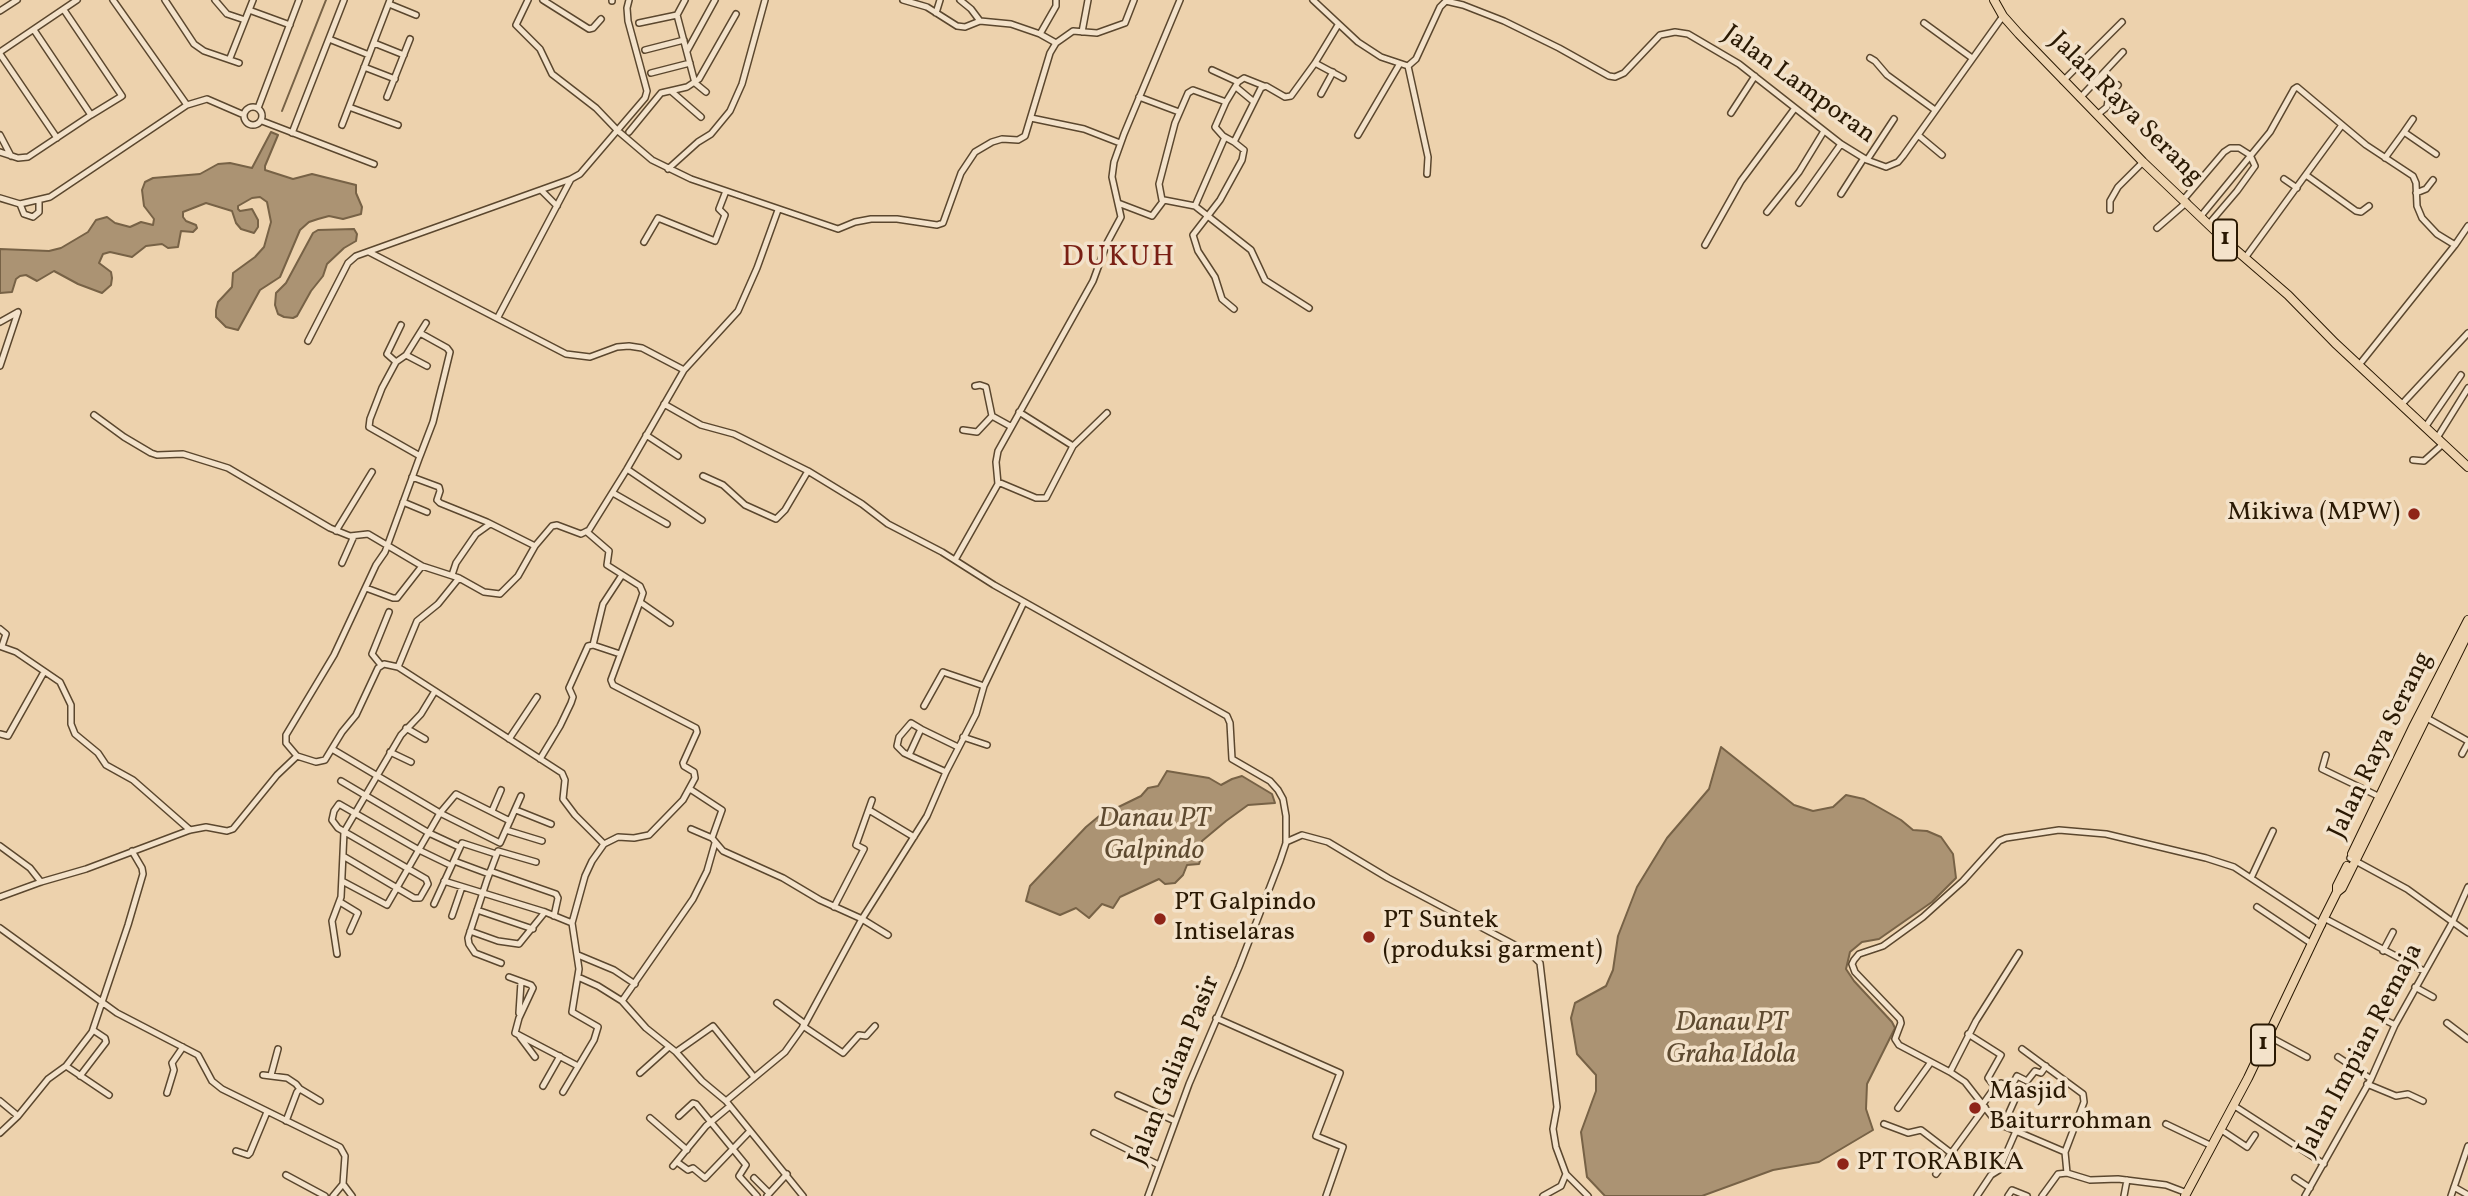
<!DOCTYPE html>
<html>
<head>
<meta charset="utf-8">
<style>
	body { margin:0 }
	canvas { display:block; background:#edd2ad }
</style>
</head>
<body>
<canvas width="2468" height="1196"></canvas>
<script>
const c = document.querySelector('canvas').getContext('2d');
c.lineJoin = 'round';
function fillPath(path, color) {
  c.fillStyle = color;
  c.fill(path, 'evenodd');
}
function shape(rows) {
  const path = new Path2D();
  for (const r of rows) {
    if (r.length === 3) {
      path.moveTo(r[0] + r[2], r[1]);
      path.arc(r[0], r[1], r[2], 0, 2 * Math.PI);
      continue;
    }
    path.moveTo(r[0], r[1]);
    for (let i = 2; i < r.length; i += 2) path.lineTo(r[i], r[i + 1]);
  }
  return path;
}
function stroke(path, color, width, dash) {
  c.strokeStyle = color;
  c.lineWidth = width;
  c.lineCap = dash ? 'butt' : 'round';
  c.setLineDash(dash || []);
  c.stroke(path);
}
function write(font, color, halo, rows, align = 'center') {
  c.font = font + ' Vollkorn,serif';
  c.lineWidth = 7;
  c.setLineDash([]);
  c.textBaseline = 'middle';
  c.strokeStyle = halo;
  c.fillStyle = color;
  for (const [text, x, y, turn = 0] of rows) {
    c.save();
    c.translate(x, y);
    c.rotate((+turn || 0) * Math.PI / 180);
    c.textAlign = isNaN(turn) ? turn : align;
    if (halo) c.strokeText(text, 0, 0);
    c.fillText(text, 0, 0);
    c.restore();
  }
}
const water = shape([
	[271,132,278,135,265,166,265,170,293,179,312,174,356,185,356,193,362,207,361,214,343,219,329,216,318,219,309,222,300,230,280,277,260,290,238,330,226,327,216,317,216,310,218,302,232,287,233,273,255,257,264,247,271,222,267,202,260,197,252,198,238,206,238,209,240,211,252,209,258,220,258,227,254,233,241,229,236,223,232,211,206,203,183,212,183,217,186,221,196,225,197,228,193,232,181,231,178,247,168,248,162,244,146,246,132,257,110,252,103,254,99,263,111,272,112,278,111,285,102,293,78,284,54,271,37,281,26,275,20,276,16,279,12,292,0,293,0,249,49,251,61,248,88,232,96,220,107,217,115,223,130,227,141,222,153,225,154,219,144,206,142,190,145,182,153,178,200,174,218,164,230,163,252,168,271,132],
	[354,229,357,234,356,241,344,248,327,264,323,276,311,291,297,316,293,318,284,317,278,314,275,305,276,293,286,283,313,233,318,230,354,229],
	[1721,747,1794,805,1813,811,1833,807,1846,795,1864,799,1901,820,1913,830,1927,831,1941,837,1953,854,1956,878,1932,902,1879,939,1862,942,1850,952,1846,969,1854,981,1892,1022,1895,1028,1867,1084,1866,1109,1873,1130,1819,1162,1773,1170,1702,1196,1605,1196,1587,1177,1581,1132,1596,1091,1596,1075,1577,1054,1571,1018,1575,1003,1606,986,1613,970,1618,936,1637,887,1667,838,1709,789,1721,747],
	[1167,771,1209,778,1221,785,1232,779,1242,776,1272,794,1275,803,1248,805,1226,821,1202,841,1202,855,1199,864,1187,865,1183,875,1175,883,1165,884,1159,879,1120,897,1113,908,1102,904,1089,918,1076,908,1060,915,1026,901,1030,886,1086,827,1098,817,1141,796,1148,788,1158,786,1167,771]
]);
fillPath(water, '#ab9373');
stroke(water, '#776246', 2);
stroke(shape([
	[282,111,326,0]
]), '#776246', 2);
const minor = shape([
	[165,0,194,44,204,51,239,63],
	[215,0,227,14,245,20],
	[528,0,516,25,540,49,552,74,596,108,618,131,652,160,691,179,838,229,855,222,871,219,897,219,937,225,943,223,961,173,975,152,992,142,1002,139,1018,140,1025,136,1050,53,1056,43],
	[543,0,589,29,593,28,601,19],
	[685,0,677,15,695,83,706,92],
	[903,0,927,7,957,26,965,27,980,21,1011,24,1040,34,1056,43,1073,31,1097,33,1125,23,1134,0],
	[960,0,971,9,980,21],
	[1313,0,1358,42,1381,57,1408,66],
	[612,1,612,0],
	[1446,1,1463,5,1504,21,1559,48,1609,76,1615,77,1624,73,1660,35,1675,32,1688,34,1739,64,1841,144,1867,160,1886,167,1898,162,1903,156,2003,16],
	[389,4,416,15],
	[64,10,122,96,91,115],
	[249,10,290,25],
	[0,11,17,0],
	[936,13,940,0],
	[639,23,677,15],
	[1924,23,1972,58],
	[1082,32,1088,0],
	[1040,34,1056,6,1056,0],
	[329,39,369,55],
	[374,43,404,55],
	[645,50,684,40],
	[687,51,715,0],
	[0,52,77,0],
	[0,54,57,138],
	[230,58,253,0],
	[1870,58,1875,61,1887,75,1935,110],
	[1315,63,1343,78],
	[1408,66,1428,157,1427,174],
	[1408,66,1416,59,1440,7,1446,1],
	[364,67,395,79],
	[1212,70,1238,82],
	[651,73,690,63],
	[2063,81,2122,22],
	[1236,87,1254,102],
	[671,91,701,117],
	[1321,94,1333,72],
	[387,97,410,39],
	[1139,97,1179,112],
	[2080,98,2123,52],
	[187,105,207,99,244,115],
	[253,116,9],
	[349,107,398,125],
	[258,108,299,0],
	[1731,113,1755,76],
	[2097,115,2107,107,2109,95,2118,85],
	[1031,118,1084,129,1120,143],
	[262,121,374,164],
	[342,125,390,0],
	[629,132,661,93,687,87,699,79,736,14],
	[2404,132,2413,119],
	[292,133,344,0],
	[0,135,11,156],
	[1358,135,1399,65],
	[1918,135,1942,155],
	[1234,142,1223,136,1215,127,1226,102,1238,82,1244,78,1264,86],
	[0,152,18,158,28,157,91,115,34,30],
	[2385,158,2404,132,2436,154],
	[1867,160,1894,119],
	[668,169,698,142,711,134,730,111,742,84,765,0],
	[2306,175,2356,211,2361,212,2369,206],
	[2284,179,2297,188],
	[541,190,557,206],
	[2416,193,2426,189,2433,180],
	[1841,194,1864,158],
	[0,198,20,204,50,197,187,105,113,0],
	[2184,199,2224,152,2230,148,2239,148,2250,155,2255,166,2237,191,2208,225],
	[1162,200,1159,184,1175,123,1188,93,1193,90,1226,102],
	[1118,203,1152,216,1164,200,1195,206,1251,250,1265,280,1309,308],
	[1799,203,1841,144],
	[20,204,24,214,33,217,39,212,39,200],
	[1195,206,1225,137],
	[2110,210,2110,201,2118,187,2143,162],
	[1767,212,1799,172,1824,131],
	[2201,216,2270,132,2294,89,2297,87,2366,145,2413,176,2416,183,2417,206,2422,218,2437,234,2455,245,2359,365],
	[2157,228,2187,202],
	[644,242,658,218,715,241,725,215,719,209,726,191],
	[1705,245,1741,181,1795,108],
	[2455,245,2468,226],
	[369,252,566,354,590,357,617,347,629,346,642,348,684,370],
	[2245,258,2342,125],
	[1234,309,1222,299,1215,277,1198,251,1193,235,1220,200,1242,160,1244,150,1234,142,1261,88,1266,86,1285,97,1291,96,1315,63,1338,25],
	[498,317,571,179,580,174,645,98,647,91,628,21,627,8,629,0],
	[0,322,18,312,0,366],
	[420,333,447,348,450,352,433,422,420,456],
	[308,341,348,263,356,256,571,179],
	[406,355,427,366],
	[396,362,406,355,426,323],
	[975,386,980,385,986,387,992,416,1010,426],
	[664,404,701,425,734,434,808,471,862,504,888,524,942,552,994,585,1227,716,1230,723,1232,759,1270,781,1278,790,1283,799,1286,816,1286,843,1280,861,1239,967,1189,1084,1148,1196],
	[2402,404,2468,333],
	[1019,412,1073,446],
	[94,415,124,437,151,453,157,455,183,454,228,468,330,528,350,536,368,534,422,566,459,578],
	[2426,426,2461,375],
	[963,430,977,432,992,416],
	[646,435,678,456],
	[2437,438,2468,388],
	[2413,460,2424,461,2443,444],
	[627,469,702,520],
	[703,476,723,485,745,505,776,519,785,510,808,471],
	[412,477,439,487,440,491,437,500,440,503,487,522,535,546],
	[998,482,1036,498,1046,498,1073,446,1107,413],
	[613,493,667,524],
	[403,502,427,512],
	[336,531,372,472],
	[587,532,609,551,607,565,640,586,643,593,640,602,670,623],
	[955,560,998,484,996,462,998,451,1093,281,1107,243,1121,217,1112,177,1114,162,1124,134,1180,0],
	[342,563,354,536],
	[452,575,456,563,476,534,490,524],
	[366,588,393,598,397,598,422,566],
	[0,629,6,634,2,646],
	[593,645,603,604,622,575],
	[2,647,16,652,60,682,71,705,71,724,75,734,98,753,106,765,133,780,190,830],
	[381,665,372,654,389,612],
	[398,667,562,773,565,780,563,799,575,815,604,844,592,861,585,876,572,923,579,969,572,1012,598,1027,594,1040,563,1092],
	[924,706,943,672,984,686],
	[2425,717,2468,741],
	[406,728,425,739],
	[921,729,958,747],
	[0,734,8,736,44,672],
	[963,737,987,745],
	[509,739,537,697],
	[332,749,440,813,500,843,521,796],
	[390,752,411,762],
	[2462,754,2468,743],
	[909,755,921,729,911,723,899,737,897,746,904,753,946,772],
	[2326,755,2322,769,2380,797],
	[297,756,286,743,286,735,334,655,376,565,385,552,420,456,369,427,370,419,382,388,396,362,387,354,401,325],
	[540,759,560,726,571,703,573,697,569,688,588,646,593,645,620,654],
	[341,781,429,833,457,846],
	[690,789,722,810,712,838,723,851,783,878,820,900,862,919,888,935],
	[516,810,551,824],
	[869,810,914,837],
	[492,811,501,790],
	[691,829,712,838],
	[506,830,542,841],
	[1286,842,1302,835,1328,842,1388,878,1530,953,1540,963,1557,1107,1553,1129,1556,1147,1566,1174,1588,1196],
	[604,844,618,837,634,838,649,835,683,800,695,778,694,772,684,766,683,763,697,732,696,728,613,685,611,680,640,602],
	[0,846,30,868,41,882],
	[343,856,414,898,420,898,428,884,426,879,338,828,332,820,334,811,339,804,419,850,448,864],
	[2350,858,2407,889,2468,933],
	[454,861,489,874],
	[490,871,556,894,558,898,554,916],
	[2251,878,2273,831],
	[342,881,387,905,440,813,456,794,510,821],
	[444,881,545,912,572,923],
	[0,897,41,882,86,869,190,830,206,827,227,831,233,829,277,775,297,756,316,762,325,760,342,732,356,715,378,668,384,664,398,667,417,621,438,604,459,578,484,592,500,594,518,576,535,546,552,526,557,525,581,534,589,530,627,469,684,370,738,311,757,268,778,210],
	[340,902,358,913,350,931],
	[434,904,462,843,496,854],
	[834,907,864,849,856,845,872,800],
	[2257,907,2312,944],
	[477,910,533,929],
	[452,916,462,887],
	[2324,918,2424,971],
	[0,928,117,1013,198,1055,212,1081,222,1089,340,1147,345,1156,343,1184,352,1196],
	[470,931,498,941,519,944,545,912],
	[2383,951,2393,932],
	[337,954,332,921,341,897,344,832,401,735,421,714,435,691],
	[578,955,614,970,635,984],
	[501,963,475,953,469,944,468,938,487,880,498,851,536,862],
	[509,977,531,985,533,988,519,1018,515,1033,578,1066],
	[578,977,598,986,622,1001,646,1028,676,1052,702,1081,726,1101,803,1196],
	[2415,987,2433,997],
	[622,1001,693,899,707,871,715,843],
	[777,1003,805,1024],
	[519,1013,521,982],
	[2379,1017,2395,1025],
	[1216,1018,1340,1073,1316,1136,1343,1147,1326,1196],
	[2447,1023,2468,1039],
	[803,1026,843,1053,859,1035,866,1036,875,1026],
	[1968,1034,2001,1055,1988,1078,1995,1087,1983,1104],
	[2268,1036,2307,1057],
	[520,1037,535,1057],
	[2022,1049,2083,1094,2084,1102,2065,1152],
	[676,1052,713,1026,754,1077],
	[2338,1057,2371,1079],
	[1950,1072,1976,1021,2019,953],
	[640,1073,669,1047],
	[263,1075,287,1078,296,1084,300,1089],
	[271,1075,278,1049],
	[80,1076,106,1042,105,1038,93,1030],
	[2367,1084,2396,1096,2408,1094,2423,1101],
	[1995,1085,2001,1083,2011,1087,2017,1076,2027,1081,2035,1071,2041,1073,2046,1066],
	[543,1086,560,1056],
	[167,1093,174,1070,172,1063,183,1047],
	[109,1095,66,1066,92,1032,128,925,143,874,142,868,132,851],
	[1118,1095,1175,1121],
	[0,1101,18,1116,48,1079,66,1066],
	[726,1101,785,1052,805,1024,862,919,927,816,946,772,976,714,984,686,1024,602],
	[2233,1105,2324,1164],
	[1898,1108,1931,1062],
	[679,1116,693,1103,696,1104,746,1165,739,1176,757,1196],
	[650,1118,687,1150],
	[286,1121,297,1092,300,1089,320,1101],
	[1884,1124,1908,1133,1921,1130,1951,1153],
	[2166,1124,2212,1146],
	[2003,1126,2016,1097],
	[2220,1129,2247,1147,2255,1135],
	[0,1133,18,1116],
	[1094,1133,1159,1165],
	[236,1151,248,1155,250,1153,267,1112],
	[677,1162,688,1170,693,1168,705,1178,750,1131],
	[673,1166,706,1126,730,1106],
	[1936,1174,1985,1107],
	[286,1175,325,1196],
	[754,1178,769,1193],
	[2295,1178,2310,1188],
	[2454,1187,2468,1195],
	[2187,1193,2166,1185,2118,1179,2090,1180,2067,1173,2065,1152,1997,1123,1965,1082,1950,1072,1899,1045,1895,1039,1901,1023,1900,1019,1855,972,1852,964,1854,960,1859,954,1883,946,1923,917,1963,881,1999,841,2006,838,2059,830,2106,834,2206,858,2234,867,2322,925],
	[333,1196,343,1184],
	[767,1196,787,1174],
	[1543,1196,1561,1186,1566,1174],
	[1977,1196,1991,1175,1999,1170,2016,1131],
	[2008,1196,2012,1190,2027,1196],
	[2042,1196,2058,1174,2067,1173],
	[2124,1196,2127,1180],
	[2305,1196,2371,1079,2395,1025,2452,923,2468,887],
	[2451,1196,2468,1146]
]);
const highway = shape([
	[1994,0,2003,16,2019,34,2143,162,2229,244,2288,295,2335,343,2468,467],
	[2352,854,2414,725,2468,620],
	[2337,892,2337,886,2347,866],
	[2185,1196,2248,1078,2324,918,2337,892,2342,888,2468,633]
]);
stroke(minor, '#5b472e', 8);
stroke(highway, '#2a1903', 10);
stroke(minor, '#f3e2ca', 5);
stroke(highway, '#edd2ad', 8);
for (const [x, y, r, color] of [
	[2414,514,7,"#8f2418"],
	[1160,919,7,"#8f2418"],
	[1369,937,7,"#8f2418"],
	[1975,1108,7,"#8f2418"],
	[1843,1164,7,"#8f2418"]
]) {
  const dot = new Path2D();
  dot.arc(x, y, r, 0, 2 * Math.PI);
  c.fillStyle = color;
  c.fill(dot);
  stroke(dot, '#f3e2ca', 2.5);
}
for (const [x, y, w] of [
	[2225,240,24],
	[2263,1045,24]
]) {
  const box = new Path2D();
  box.roundRect(x - w / 2, y - 20.5, w, 41, 5);
  c.fillStyle = '#f3e2ca';
  c.fill(box);
  stroke(box, '#2a1903', 2);
}
write('bold 24px', '#2a1903', null, [
	["1",2225,240],
	["1",2263,1045]
]);
write('26px', '#2a1903', '#f3e2ca', [
	["Jalan Lamporan",1798,86,36],
	["Jalan Raya Serang",2125,110,45],
	["Jalan Raya Serang",2382,746,-64],
	["Jalan Impian Remaja",2362,1051,-62],
	["Jalan Galian Pasir",1176,1071,-68]
]);
write('26px', '#2a1903', '#f3e2ca', [
	["Mikiwa (MPW)",2400,514,"right"],
	["PT Galpindo",1174,904],
	["Intiselaras",1174,934],
	["PT Suntek",1383,922],
	["(produksi garment)",1383,952],
	["Masjid",1989,1093],
	["Baiturrohman",1989,1123],
	["PT TORABIKA",1857,1164]
], 'left');
write('italic 28px', '#5e4a30', '#f3e2ca', [
	["Danau PT",1154,821],
	["Galpindo",1154,853],
	["Danau PT",1731,1025],
	["Graha Idola",1731,1057]
]);
c.letterSpacing = '2px';
write('30px', '#7a1f14', '#f3e2ca', [
	["DUKUH",1119,259]
]);
c.letterSpacing = '0px';
</script>
</body>
</html>
